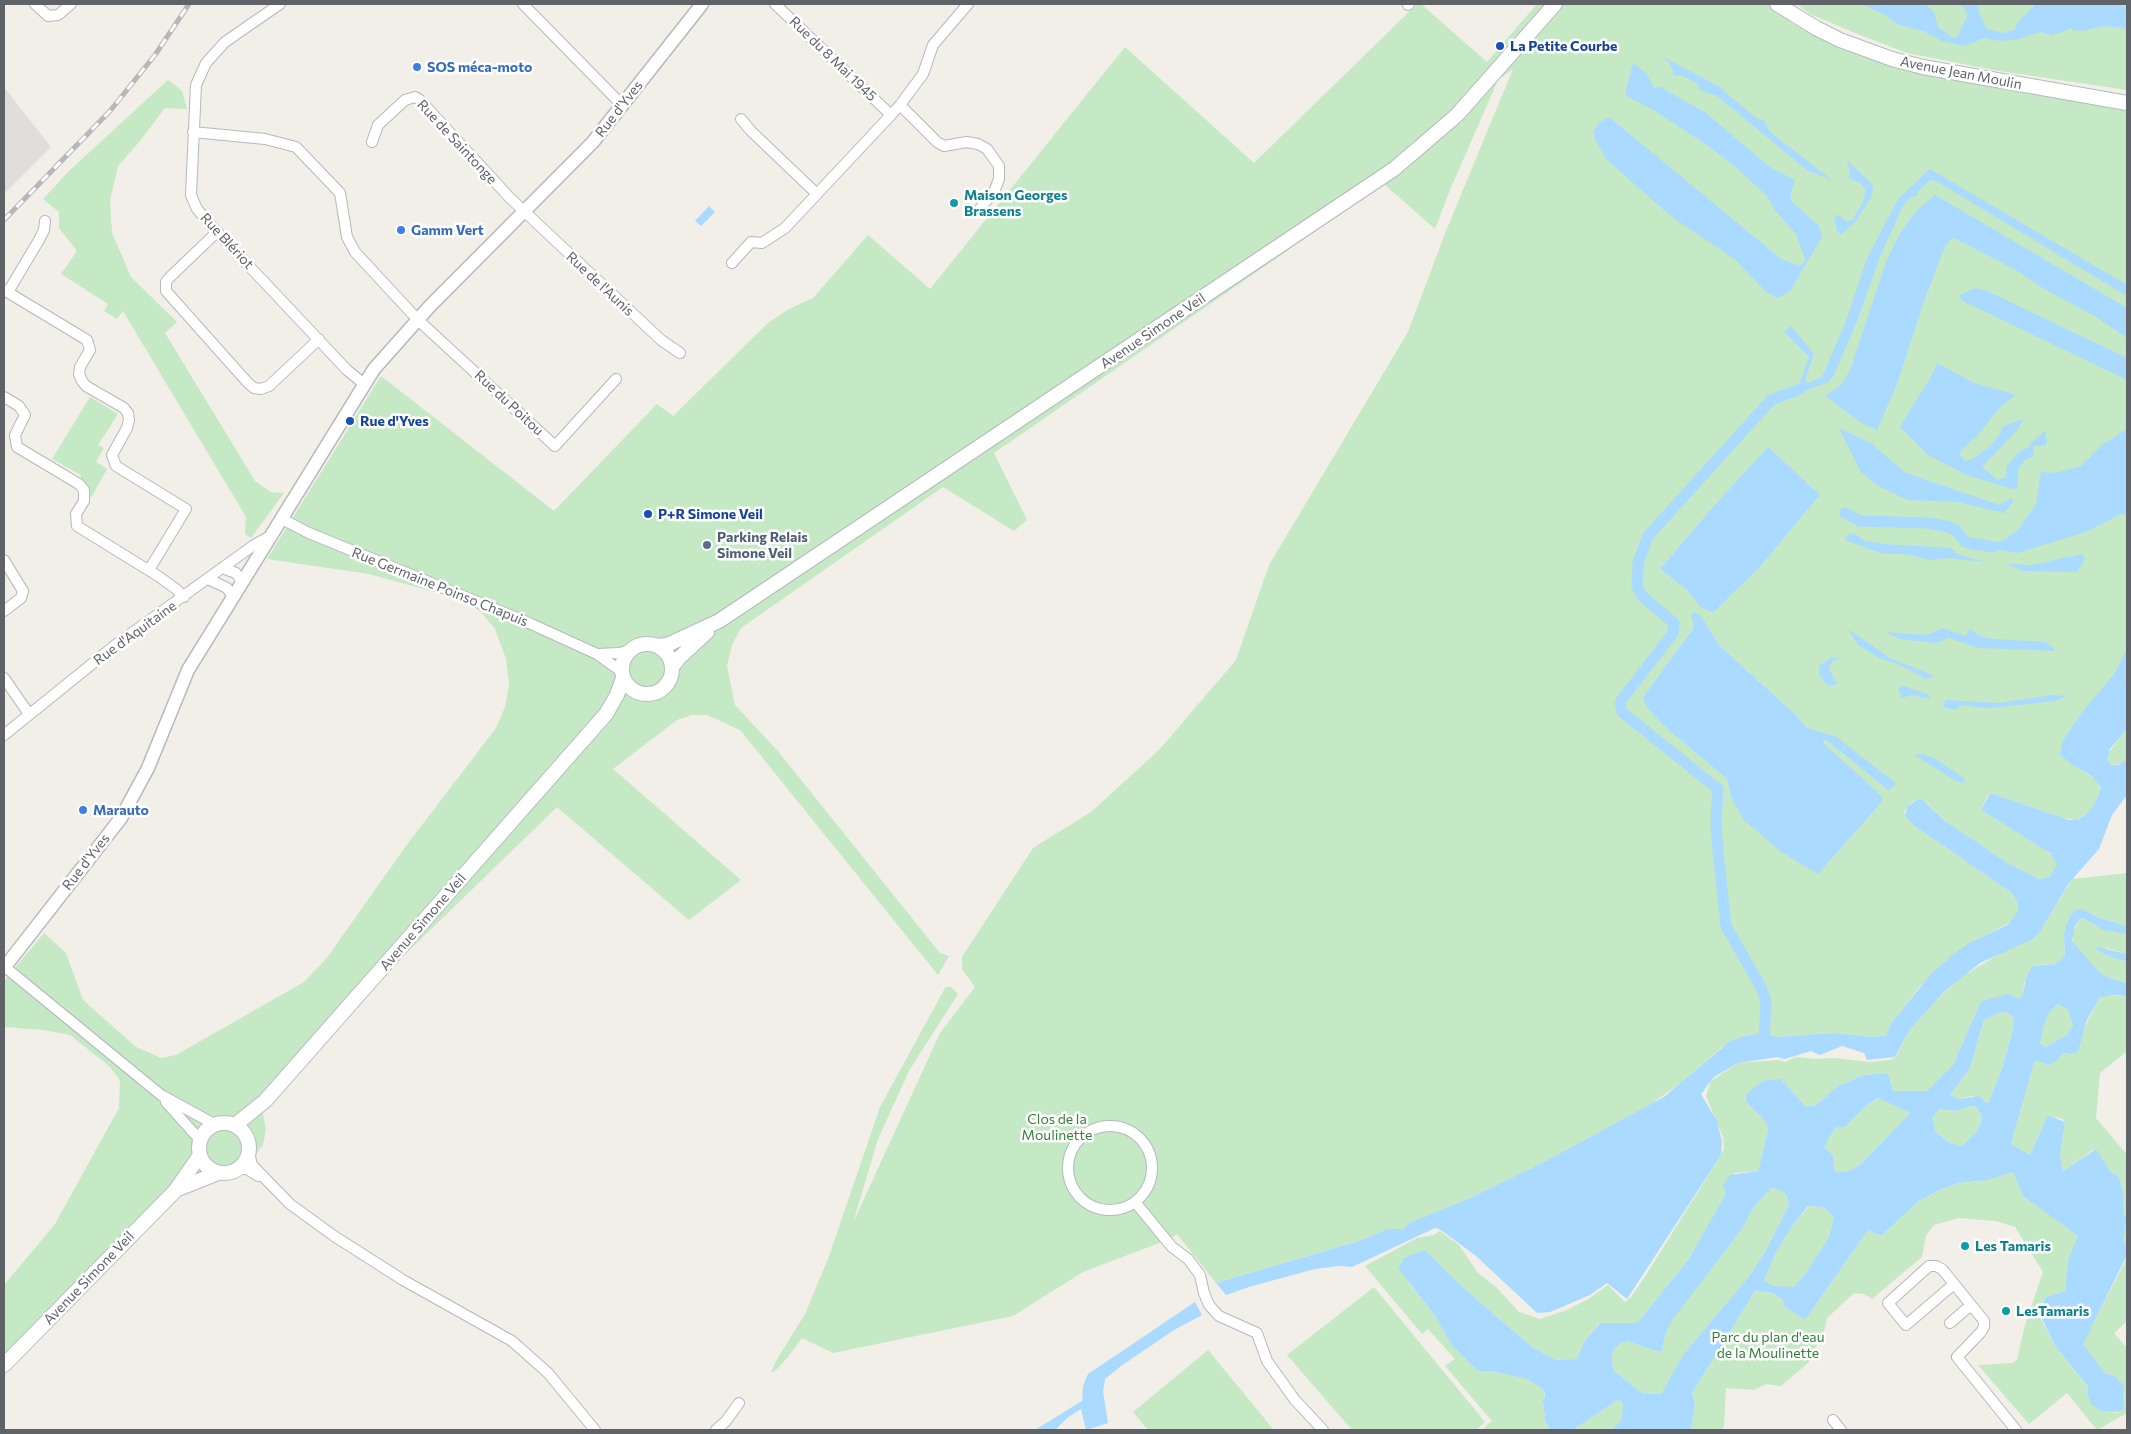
<!DOCTYPE html>
<html>
<head>
<meta charset="utf-8">
<style>
	body { margin:0 }
	#map { position:relative; width:2131px; height:1434px; overflow:hidden; background:#f1efe8; font-family:Commissioner,sans-serif }
	canvas { display:block }
	.frame { position:absolute; inset:0; border:5px solid #5f6368; pointer-events:none }
</style>
</head>
<body>
<div id="map">
<canvas width="2131" height="1434"></canvas>
<div class="frame"></div>
</div>
<script>
const c = document.querySelector('canvas').getContext('2d');
c.lineJoin = 'round';
function fillPath(path, color) {
  c.fillStyle = color;
  c.fill(path, 'evenodd');
}
function shape(rows) {
  const path = new Path2D();
  for (const r of rows) {
    if (r.length === 3) {
      path.moveTo(r[0] + r[2], r[1]);
      path.arc(r[0], r[1], r[2], 0, 2 * Math.PI);
      continue;
    }
    path.moveTo(r[0], r[1]);
    for (let i = 2; i < r.length; i += 2) path.lineTo(r[i], r[i + 1]);
  }
  return path;
}
function stroke(path, color, width, dash) {
  c.strokeStyle = color;
  c.lineWidth = width;
  c.lineCap = dash ? 'butt' : 'round';
  c.setLineDash(dash || []);
  c.stroke(path);
}
function write(font, color, halo, rows, align = 'center') {
  c.font = font + ' Commissioner,sans-serif';
  c.lineWidth = 5;
  c.setLineDash([]);
  c.textBaseline = 'middle';
  c.strokeStyle = halo;
  c.fillStyle = color;
  for (const [text, x, y, turn = 0] of rows) {
    c.save();
    c.translate(x, y);
    c.rotate((+turn || 0) * Math.PI / 180);
    c.textAlign = isNaN(turn) ? turn : align;
    if (halo) c.strokeText(text, 0, 0);
    c.fillText(text, 0, 0);
    c.restore();
  }
}
fillPath(shape([
	[4,87,51,147,4,194]
]), '#e0deda');
fillPath(shape([
	[1417,4,1421,4,1487,62,1537,4,1768,4,1793,24,1841,49,1897,68,1939,77,2127,110,2127,649,2114,674,2077,720,2061,755,2074,766,2096,779,2101,789,2094,805,2086,814,2076,820,2060,817,1990,793,1988,794,1981,810,2046,850,2056,860,2057,864,2054,872,2050,877,2044,879,2036,878,2009,864,1983,847,1945,821,1926,802,1915,800,1907,807,1904,813,1913,825,2012,893,2017,901,2018,911,2013,921,1975,940,1920,986,1892,1022,1886,1035,1873,1037,1834,1033,1777,1037,1762,1033,1744,1036,1722,1047,1682,1082,1650,1105,1544,1162,1470,1198,1409,1223,1403,1229,1387,1229,1362,1240,1216,1283,1177,1234,1167,1240,1083,1272,1013,1316,833,1353,802,1338,787,1358,775,1371,771,1372,776,1361,805,1314,828,1259,880,1107,945,988,950,986,958,994,910,1069,878,1139,853,1223,940,1033,975,987,962,969,962,957,1033,848,1091,812,1160,749,1236,660,1269,565,1408,332,1446,231,1513,69,1498,80,1450,190,1435,229,1384,184,994,453,1027,520,1014,531,943,487,741,628,732,645,727,666,735,705,777,750,940,953,949,956,938,975,740,730,707,715,692,715,677,720,613,769,741,880,689,920,557,807,256,1099,262,1111,266,1129,263,1145,253,1158,225,1173,198,1174,167,1190,4,1375,4,1285,55,1224,119,1108,120,1080,109,1066,70,1035,44,1030,4,1027,4,981,44,933,66,953,83,1000,136,1047,161,1058,176,1055,304,982,326,959,406,846,496,728,505,707,509,685,506,659,495,629,481,612,463,600,369,574,267,559,381,376,554,511,657,404,673,416,768,323,789,309,813,298,868,235,930,289,1125,47,1254,163],
	[1768,448,1820,495,1760,567,1713,613,1700,607,1688,591,1660,569,1710,510],
	[1701,617,1719,645,1797,716,1807,728,1835,736,1888,790,1826,740,1823,744,1882,796,1882,802,1818,874,1731,797,1727,779,1664,726,1643,697],
	[1797,4,2127,4,2127,90,1999,71,1907,53,1860,35,1810,14],
	[168,80,182,91,187,109,165,108,140,141,118,166,110,201,112,233,131,277,177,322,165,333,255,481,271,492,284,493,251,538,245,534,246,517,123,311,117,319,104,311,108,304,61,274,77,251,59,228,59,212,43,199,71,169],
	[90,397,118,414,98,445,104,448,96,462,107,469,91,498,89,487,81,478,81,475,52,459],
	[2127,729,2127,759,2122,764,2112,765,2107,760,2109,752],
	[2127,873,2127,926,2100,918,2088,912,2071,915,2064,935,2065,954,2062,959,2055,964,2037,965,2024,983,2023,994,2019,999,1981,1001,1953,1065,1927,1091,1893,1091,1888,1073,1863,1075,1837,1087,1816,1105,1806,1107,1781,1079,1765,1080,1752,1089,1745,1099,1746,1102,1762,1118,1767,1125,1768,1130,1758,1171,1734,1173,1724,1197,1688,1260,1639,1321,1631,1323,1599,1323,1584,1342,1577,1359,1556,1360,1532,1347,1467,1291,1426,1251,1409,1283,1435,1316,1453,1347,1475,1368,1481,1371,1491,1371,1527,1379,1544,1390,1546,1413,1544,1418,1550,1430,1482,1430,1492,1421,1445,1366,1455,1359,1428,1329,1422,1334,1365,1266,1417,1238,1434,1235,1440,1231,1459,1245,1477,1272,1498,1289,1519,1312,1540,1319,1567,1310,1590,1298,1608,1285,1625,1302,1631,1297,1644,1278,1721,1155,1724,1148,1723,1137,1706,1096,1711,1081,1738,1063,1779,1060,1785,1062,1796,1057,1816,1059,1834,1058,1870,1062,1890,1060,1896,1057,1911,1027,1928,1007,1965,975,2002,952,2033,939,2040,932,2072,879],
	[2083,918,2097,926,2127,934,2127,954,2106,948,2106,955,2127,962,2127,983,2109,978,2098,971,2073,945,2073,931,2080,919],
	[2105,995,2127,996,2127,1051,2100,1073,2096,1118,2127,1155,2127,1218,2123,1213,2123,1193,2119,1177,2109,1170,2094,1149,2063,1171,2060,1157,2065,1122,2063,1119,2050,1116,2047,1117,2030,1155,2011,1144,2035,1060,2057,1061,2063,1053,2071,1054,2100,997],
	[2058,1004,2068,1010,2073,1025,2067,1035,2045,1047,2040,1043,2044,1025,2050,1010],
	[2001,1012,2009,1013,2014,1019,2013,1029,2003,1066,1989,1102,1985,1103,1972,1096,1959,1099,1950,1095,1970,1068,1984,1020],
	[1879,1098,1910,1113,1861,1164,1849,1171,1838,1172,1834,1169,1833,1155,1824,1147,1835,1128,1845,1127,1864,1108],
	[1969,1106,1976,1107,1981,1114,1982,1120,1975,1134,1961,1146,1950,1143,1936,1132,1932,1118,1939,1108,1957,1111],
	[2013,1172,2023,1196,2079,1236,2068,1260,2065,1291,2046,1297,2039,1306,2039,1316,2055,1346,2088,1388,2097,1408,2116,1413,2119,1412,2125,1394,2116,1377,2105,1373,2086,1350,2083,1342,2125,1262,2127,1252,2122,1238,2127,1223,2127,1321,2114,1333,2127,1348,2127,1413,2097,1430,2067,1393,2029,1424,1978,1365,2012,1363,2017,1360,2025,1325,2043,1272,2015,1227,1996,1221,1959,1218,1934,1225,1926,1235,1922,1257,1872,1299,1864,1294,1854,1293,1827,1318,1825,1328,1809,1362,1781,1386,1766,1384,1754,1390,1726,1388,1724,1426,1721,1430,1691,1430,1695,1404,1692,1393,1755,1291,1773,1293,1783,1300,1784,1306,1805,1320,1868,1230,1881,1236,1919,1201,1941,1189,1959,1183,1980,1181],
	[1772,1188,1781,1189,1787,1196,1789,1205,1765,1252,1750,1275,1683,1355,1661,1394,1643,1394,1613,1370,1612,1356,1613,1350,1621,1343,1628,1341,1659,1352,1662,1350,1666,1332,1673,1318,1742,1229,1756,1204],
	[1809,1206,1824,1207,1834,1217,1829,1237,1805,1274,1794,1288,1774,1286,1764,1281,1776,1252,1793,1225],
	[1374,1287,1485,1422,1476,1430,1352,1430,1287,1355],
	[1208,1350,1274,1430,1148,1430,1133,1412],
	[1619,1399,1623,1404,1622,1419,1612,1430,1558,1430,1573,1430]
]), '#c5e8c5');
fillPath(shape([
	[1862,4,1925,4,1934,12,1938,27,1953,38,1957,37,1968,15,1961,4,1978,4,1979,13,1987,29,2005,33,2014,30,2019,21,2036,4,2121,4,2127,8,2127,31,2123,28,2105,26,2080,31,2070,29,2052,35,2040,32,2019,39,2000,41,1984,38,1965,46,1942,41,1925,32,1897,24,1885,15],
	[1659,55,1718,86,1756,118,1765,121,1769,131,1832,180,1808,171,1717,96,1699,90,1698,84,1683,76,1674,75,1669,62],
	[1633,63,1646,73,1654,88,1660,87,1706,113,1771,168,1795,180,1791,193,1791,201,1819,226,1822,237,1790,291,1778,298,1766,292,1736,260,1672,217,1606,159,1596,141,1593,132,1599,123,1609,117,1781,259,1800,266,1804,263,1805,259,1796,234,1774,209,1767,196,1740,171,1707,145,1655,111,1625,95],
	[1847,160,1873,185,1872,196,1856,221,1841,235,1837,231,1834,215,1840,216,1846,221,1852,220,1863,202,1866,189,1859,182,1848,178,1850,173],
	[1930,169,2127,285,2127,296,1936,181,1930,180,1918,191,1917,196,1912,197,1904,204,1881,254,1857,321,1834,375,1828,382,1778,402,1798,387,1809,357,1784,332,1791,326,1814,354,1805,380,1808,383,1822,377,1846,321,1866,261,1898,199],
	[1935,195,2127,308,2127,338,2098,318,2041,287,2016,270,1954,238,1950,240,1943,251,1922,307,1897,384,1877,430,1863,424,1825,396,1841,385,1851,368,1886,262,1901,232,1917,210],
	[709,206,715,212,701,226,695,221],
	[1975,288,1985,290,2127,358,2127,380,1961,300,1960,295],
	[1937,363,1974,383,2016,395,1999,408,1977,436,1961,450,1960,456,1966,461,1973,459,1991,445,2000,434,2002,427,2024,418,2016,432,1982,467,1998,480,2006,477,2007,466,2021,450,2028,448,2031,443,2045,431,2047,443,2044,446,2034,446,2033,456,2024,461,2018,470,2017,488,2013,489,1967,475,1928,455,1900,427,1932,375],
	[1839,428,1872,444,1906,473,1999,505,2012,498,2013,502,2004,513,1958,502,1908,500,1878,486,1861,472],
	[2127,429,2127,515,2121,514,2086,532,2017,553,1974,545,2003,541,2018,530,2036,504,2041,472,2056,473,2081,466,2102,445],
	[1768,447,1820,495,1760,567,1713,613,1700,607,1688,591,1660,569,1710,510],
	[1854,533,1865,541,1884,544,1951,548,1957,554,1985,562,1947,558,1930,560,1906,554,1882,554,1845,540,1848,535],
	[2082,554,2085,559,2077,572,2022,571,2007,564,2032,565],
	[1695,612,1701,616,1719,645,1797,716,1807,728,1835,736,1897,784,1888,790,1826,740,1823,743,1882,796,1882,802,1818,874,1780,851,1744,820,1731,797,1727,779,1664,726,1646,706,1643,697,1694,627,1691,614],
	[1943,628,1966,636,1970,629,1980,636,1993,639,2046,642,2056,651,1979,648,1949,638,1937,643,1899,639,1886,632,1926,635],
	[1848,629,1890,658,1935,676,1926,679,1898,664,1879,658,1858,645],
	[2127,649,2127,729,2110,749,2107,760,2112,765,2119,765,2127,759,2127,795,2112,815,2099,849,2069,883,2040,932,2033,939,1980,963,1943,993,1910,1029,1895,1057,1867,1060,1864,1053,1842,1046,1820,1055,1811,1051,1785,1059,1777,1057,1738,1063,1714,1077,1701,1094,1717,1121,1722,1141,1721,1155,1627,1299,1607,1283,1590,1295,1550,1312,1537,1313,1476,1256,1441,1230,1435,1228,1352,1267,1338,1266,1315,1269,1252,1286,1226,1295,1216,1283,1362,1240,1387,1229,1403,1229,1409,1223,1470,1198,1544,1162,1664,1097,1729,1042,1744,1036,1762,1033,1766,1019,1768,1019,1768,1034,1777,1037,1834,1033,1873,1037,1886,1035,1892,1022,1930,975,1954,954,1971,942,2009,924,2018,911,2017,901,2012,893,1913,825,1905,816,1907,807,1918,799,1923,800,1945,821,2009,864,2039,879,2050,877,2057,864,2050,853,1981,810,1990,793,2070,820,2079,819,2086,814,2094,805,2101,789,2100,786,2092,776,2074,766,2060,755,2062,742,2083,711,2114,674],
	[1831,658,1839,658,1832,662,1829,669,1837,684,1834,685,1827,685,1819,674,1819,666],
	[1903,686,1928,694,1930,699,1911,695,1902,698,1898,688],
	[2053,695,2067,696,2055,701,2000,707,1985,708,1961,705,1955,710,1945,708,1943,704,1946,700,1998,703],
	[1922,754,1934,758,1964,778,1965,783,1958,782,1914,755],
	[2082,909,2100,918,2127,926,2127,934,2104,930,2083,918,2080,919,2075,926,2072,941,2098,971,2109,978,2127,983,2127,996,2113,995,2100,997,2086,1022,2078,1052,2071,1054,2063,1053,2057,1061,2048,1065,2035,1060,2011,1144,2030,1155,2047,1117,2050,1116,2065,1122,2060,1157,2063,1171,2096,1149,2109,1170,2119,1177,2123,1193,2123,1213,2127,1218,2123,1239,2127,1250,2126,1257,2083,1344,2105,1373,2116,1377,2124,1386,2123,1409,2118,1412,2102,1411,2091,1404,2088,1396,2088,1387,2055,1346,2038,1311,2046,1297,2065,1291,2068,1260,2078,1236,2023,1196,2013,1172,1987,1180,1959,1183,1941,1189,1919,1201,1881,1236,1868,1230,1805,1320,1784,1306,1783,1300,1773,1293,1755,1291,1692,1393,1695,1404,1691,1430,1612,1430,1622,1419,1623,1404,1619,1399,1573,1430,1550,1430,1544,1418,1546,1413,1543,1409,1545,1405,1542,1404,1545,1396,1544,1390,1527,1379,1491,1371,1479,1371,1475,1368,1453,1347,1435,1316,1398,1268,1404,1258,1424,1250,1426,1251,1467,1291,1532,1347,1556,1360,1577,1359,1584,1342,1600,1323,1631,1323,1639,1321,1688,1260,1724,1197,1726,1192,1723,1186,1730,1175,1758,1171,1768,1130,1767,1125,1762,1118,1746,1102,1746,1095,1752,1089,1765,1080,1781,1079,1806,1107,1816,1105,1837,1087,1863,1075,1888,1073,1893,1091,1927,1091,1953,1065,1981,1001,2008,994,2019,999,2023,994,2026,978,2033,966,2055,964,2062,959,2065,954,2064,935,2066,926,2071,915,2077,910],
	[2058,1004,2068,1010,2073,1025,2067,1035,2045,1047,2040,1043,2044,1025,2050,1011],
	[2001,1012,2009,1013,2014,1019,2013,1029,2003,1066,1989,1102,1985,1103,1979,1096,1959,1099,1950,1095,1970,1068,1984,1020],
	[1878,1098,1910,1113,1861,1164,1849,1171,1838,1172,1834,1169,1833,1155,1824,1147,1835,1128,1845,1127,1864,1108],
	[1969,1106,1976,1107,1981,1114,1982,1120,1975,1134,1961,1146,1950,1143,1936,1132,1932,1118,1939,1109,1957,1111],
	[1772,1188,1781,1190,1787,1196,1789,1205,1765,1252,1750,1275,1683,1355,1661,1394,1643,1394,1613,1370,1612,1356,1613,1350,1621,1343,1628,1341,1659,1352,1662,1350,1666,1332,1673,1319,1742,1229,1756,1204],
	[1808,1206,1824,1207,1834,1217,1829,1237,1805,1274,1794,1287,1774,1286,1764,1281,1776,1252,1793,1225],
	[2097,947,2127,954,2127,962,2106,955,2096,949],
	[1195,1302,1202,1315,1174,1330,1121,1366,1105,1379,1103,1391,1108,1423,1086,1430,1081,1409,1067,1418,1055,1430,1035,1430,1082,1401,1083,1386,1088,1374]
]), '#aadaff');
stroke(shape([
	[1845,513,1860,521,1929,523,1949,527,1957,531,1965,542,1993,547],
	[1764,1039,1766,1002,1762,989,1726,926,1718,851,1716,820,1718,789,1622,712,1620,702,1673,633,1674,623,1643,597,1637,587,1638,563,1648,536,1771,400,1800,389]
]), '#aadaff', 11);
const minor = shape([
	[35,4,48,16,58,15,71,4],
	[280,4,225,42,206,63,196,85,191,195,197,209,217,232,347,370,364,384],
	[523,4,622,105],
	[775,4,891,115,900,105,937,142,944,146,967,142,978,144,987,149,999,166,999,179,994,192,981,207],
	[1408,5,1409,4],
	[900,105,923,74,933,45,968,4],
	[741,119,751,131,817,194],
	[193,132,265,139,296,147,340,193,347,237,355,252,418,320,555,446,616,379],
	[372,142,378,125,405,100,415,97,420,100,509,197,661,340,680,353],
	[217,232,169,278,166,282,166,291,248,383,254,388,261,389,269,386,319,339],
	[732,263,751,242,762,243,785,228,891,115],
	[4,290,87,340,90,350,80,367,79,374,82,381,86,386,124,408,128,413,129,420,127,428,112,455,116,466,186,509,149,570],
	[8,292,39,240,44,230,45,221],
	[4,397,19,406,25,415,15,435,17,447,79,484,84,490,84,501,76,514,77,526,158,576,176,589,184,597],
	[282,519,309,533,529,623,597,654,622,672],
	[4,560,23,591,21,598,4,611],
	[222,568,236,573,242,582],
	[208,579,227,588,233,597],
	[597,654,619,653,631,650],
	[4,678,29,714],
	[4,735,118,643,254,545,270,536],
	[5,967,161,1095,214,1124],
	[166,1102,200,1140],
	[1110,1168,42],
	[249,1152,252,1165,290,1204,334,1236,403,1280,512,1341,548,1373,595,1430],
	[238,1169,247,1169,258,1176],
	[1135,1202,1172,1247,1188,1259,1200,1275,1204,1293,1209,1305,1219,1316,1257,1333,1267,1361,1295,1400,1323,1430],
	[1954,1284,1906,1325,1888,1303,1929,1266,1936,1266,1942,1269,1984,1321,1984,1327,1981,1332,1957,1357,2016,1430],
	[1950,1323,1971,1305],
	[1833,1420,1841,1430],
	[716,1430,726,1421,739,1403]
]);
const tertiary = shape([
	[4,968,121,818,148,768,188,670,374,369,430,306,593,142,702,4]
]);
const secondary = shape([
	[1777,4,1816,28,1840,40,1892,59,1923,67,2127,103],
	[647,669,25],
	[657,646,667,645,719,621,1394,169,1457,115,1555,4],
	[672,667,678,659,707,632],
	[224,1148,25],
	[235,1125,265,1101,606,714,617,695,623,678],
	[178,1189,218,1173],
	[4,1365,175,1191,200,1155]
]);
stroke(minor, '#b5b8bc', 12);
stroke(tertiary, '#b5b8bc', 15);
stroke(secondary, '#b6babf', 16);
stroke(minor, '#fff', 10);
stroke(tertiary, '#fff', 12);
stroke(secondary, '#fff', 14);
const rail = shape([
	[4,220,110,111,155,55,189,4]
]);
stroke(rail, '#b6b7b8', 5);
stroke(rail, '#fff', 3, [9]);
for (const [x, y, r, color] of [
	[1500,46,5,"#1a4fb4"],
	[417,67,5,"#3f7fe0"],
	[954,203,5,"#0f9aa8"],
	[401,230,5,"#3f7fe0"],
	[350,421,5,"#1a4fb4"],
	[648,514,5,"#1a4fb4"],
	[707,545,5,"#5c6f8a"],
	[83,810,5,"#3f7fe0"],
	[1965,1246,5,"#0f9aa8"],
	[2006,1311,5,"#0f9aa8"]
]) {
  const dot = new Path2D();
  dot.arc(x, y, r, 0, 2 * Math.PI);
  c.fillStyle = color;
  c.fill(dot);
  stroke(dot, '#fff', 2);
}
write('bold 14px', '#164399', '#fff', [
	["La Petite Courbe",1510,46],
	["Rue d'Yves",360,421],
	["P+R Simone Veil",658,514]
], 'left');
write('14px', '#5f6368', '#fff', [
	["Rue du 8 Mai 1945",833,59,44],
	["Avenue Jean Moulin",1961,73,11],
	["Rue d'Yves",619,109,-52],
	["Rue de Saintonge",457,142,47],
	["Rue Blériot",227,241,47],
	["Rue de l'Aunis",600,284,43],
	["Avenue Simone Veil",1153,331,-34],
	["Rue du Poitou",509,403,43],
	["Rue Germaine Poinso Chapuis",440,587,22],
	["Rue d'Aquitaine",135,633,-36],
	["Rue d'Yves",86,862,-52],
	["Avenue Simone Veil",423,922,-49],
	["Avenue Simone Veil",89,1278,-46]
]);
write('bold 14px', '#366cbe', '#fff', [
	["SOS méca-moto",427,67],
	["Gamm Vert",411,230],
	["Marauto",93,810]
], 'left');
write('bold 14px', '#0d838f', '#fff', [
	["Maison Georges",964,195],
	["Brassens",964,211],
	["Les Tamaris",1975,1246],
	["LesTamaris",2016,1311]
], 'left');
write('bold 14px', '#4e5e75', '#fff', [
	["Parking Relais",717,537],
	["Simone Veil",717,553]
], 'left');
write('14px', '#348238', '#fff', [
	["Clos de la",1057,1119],
	["Moulinette",1057,1135],
	["Parc du plan d'eau",1768,1337],
	["de la Moulinette",1768,1353]
]);
</script>
</body>
</html>
